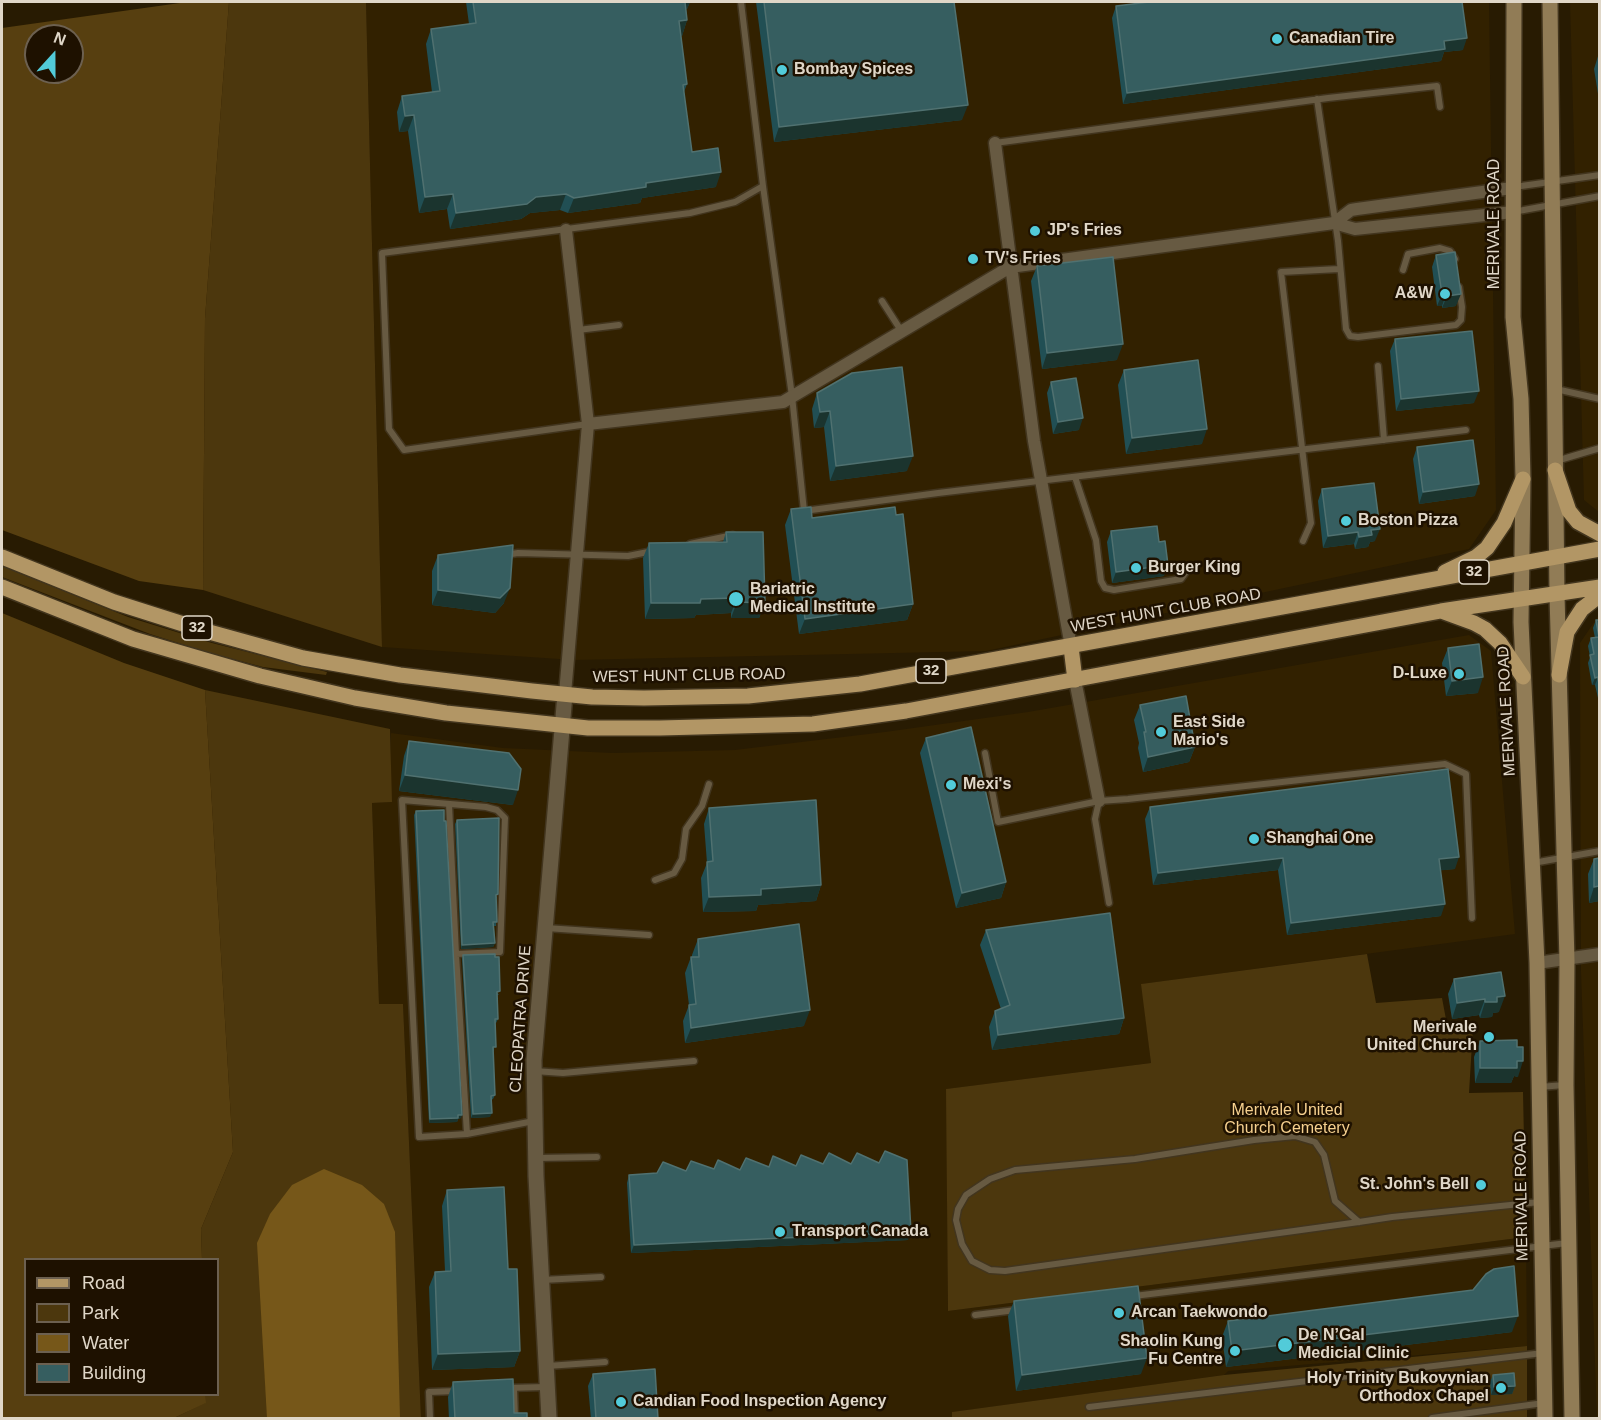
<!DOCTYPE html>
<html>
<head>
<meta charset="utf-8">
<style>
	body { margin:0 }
	#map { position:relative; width:1601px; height:1420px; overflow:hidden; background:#281b02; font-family:Helvetica,sans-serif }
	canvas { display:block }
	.frame { position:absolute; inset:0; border:3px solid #e0d7c8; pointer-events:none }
	.legend { position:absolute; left:24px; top:1258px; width:195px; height:138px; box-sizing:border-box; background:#1e1100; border:2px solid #6c6050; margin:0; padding:8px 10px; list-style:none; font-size:18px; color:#e0d7c8 }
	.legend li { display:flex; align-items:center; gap:12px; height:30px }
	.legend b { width:30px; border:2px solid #6c6050 }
	.north { position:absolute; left:24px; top:24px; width:60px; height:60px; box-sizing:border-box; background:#1e1100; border:2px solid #6c6050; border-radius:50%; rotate:21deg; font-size:16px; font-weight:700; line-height:24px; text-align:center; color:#e0d7c8 }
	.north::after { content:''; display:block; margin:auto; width:21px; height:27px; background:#52cbd9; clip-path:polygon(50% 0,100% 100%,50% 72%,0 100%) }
</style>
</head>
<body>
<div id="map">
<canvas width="1601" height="1420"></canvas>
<div class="frame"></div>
<ul class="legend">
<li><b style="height:8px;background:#b29665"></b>Road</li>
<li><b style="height:16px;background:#4c370d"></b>Park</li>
<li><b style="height:16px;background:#765719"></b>Water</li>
<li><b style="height:16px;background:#365e60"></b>Building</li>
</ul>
<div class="north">N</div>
</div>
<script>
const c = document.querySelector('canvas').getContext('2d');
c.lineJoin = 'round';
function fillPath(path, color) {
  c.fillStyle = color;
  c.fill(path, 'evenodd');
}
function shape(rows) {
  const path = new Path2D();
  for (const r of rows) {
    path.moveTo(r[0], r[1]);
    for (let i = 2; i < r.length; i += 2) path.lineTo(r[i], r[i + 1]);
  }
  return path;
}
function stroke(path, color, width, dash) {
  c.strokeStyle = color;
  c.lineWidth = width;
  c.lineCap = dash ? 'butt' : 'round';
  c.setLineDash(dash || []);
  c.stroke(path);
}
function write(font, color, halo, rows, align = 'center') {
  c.font = font + ' Helvetica,sans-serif';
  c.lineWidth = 5;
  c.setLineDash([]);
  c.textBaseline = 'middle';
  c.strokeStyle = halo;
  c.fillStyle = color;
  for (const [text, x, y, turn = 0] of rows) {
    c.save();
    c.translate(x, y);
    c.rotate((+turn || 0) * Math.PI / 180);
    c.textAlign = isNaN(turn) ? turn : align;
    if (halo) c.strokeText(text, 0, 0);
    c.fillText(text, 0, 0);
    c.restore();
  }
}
fillPath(shape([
	[366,2,1489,2,1496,510,1469,549,986,651,574,660,382,647],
	[1570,2,1599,2,1599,512,1584,500],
	[1599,615,1599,1418,1597,1418,1581,972,1580,643],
	[1469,635,1491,651,1515,934,1142,984,1151,1063,947,1089,948,1311,1526,1237,1527,1346,1228,1371,1224,1375,953,1412,952,1418,421,1418,403,1004,379,1004,372,803,391,802,391,733,503,748,613,753,735,750,885,732,1028,712]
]), '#322100');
fillPath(shape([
	[229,2,366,2,382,647,203,590,205,318],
	[2,566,128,617,212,643,327,672,326,675,263,667,210,653,150,634,2,577],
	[205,690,390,729,392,802,372,803,379,1004,403,1004,421,1418,174,1418,205,1403,205,1395,218,1394,218,1260,202,1259,201,1229,233,1152],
	[1367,954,1376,1003,1442,998,1448,1030,1473,1027,1469,1093,1523,1092,1526,1237,948,1311,946,1089,1151,1063,1141,984],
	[1527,1346,1527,1418,952,1418,952,1412,1224,1375]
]), '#4c370d');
fillPath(shape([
	[187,2,229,2,205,318,203,590,139,581,2,530,2,28],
	[36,36,72,36,72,72,36,72],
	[2,613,124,663,205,690,233,1152,201,1229,202,1259,26,1260,26,1394,205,1395,206,1403,174,1418,2,1418]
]), '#573f10');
fillPath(shape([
	[324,1169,362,1185,384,1204,395,1232,400,1418,267,1418,257,1243,270,1214,292,1185]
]), '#765719');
const service = shape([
	[741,2,763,186,792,396,804,511,938,493,1466,430],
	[1317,99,1338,241,1346,329,1350,336,1358,337,1456,325,1461,320,1462,307,1459,287],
	[995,143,1328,98,1437,86,1440,107],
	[1514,187,1600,175],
	[1513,212,1600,196],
	[1403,270,1408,254,1440,248,1450,251,1455,259],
	[882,301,902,332],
	[578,330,619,325],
	[1378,366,1384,440],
	[1556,389,1600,399],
	[588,424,404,450,389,429,382,253,690,213,735,202,763,186],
	[1556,461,1600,448],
	[1075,477,1096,540,1101,581,1105,588,1114,590,1181,579,1186,572],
	[1303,541,1311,523,1281,272,1339,269],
	[690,544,733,535],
	[505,555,518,553,628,556,653,551],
	[985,753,998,822,1099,801,1128,799,1445,764,1466,774,1472,918],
	[1099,801,1095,819,1109,903],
	[449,804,456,954],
	[1533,863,1600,851],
	[655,880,674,873,682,859,686,829,702,806,709,784],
	[546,928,649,935],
	[534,1071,563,1073,694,1061],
	[1539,1087,1565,1085],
	[467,1134,456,954,500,952,505,818,497,810,486,807,402,800,419,1137,467,1134,534,1121],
	[537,1158,597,1157],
	[1359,1222,1335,1201,1324,1155,1315,1142,1295,1136,1254,1140,1135,1159,1015,1170,990,1179,966,1195,958,1209,956,1220,962,1244,972,1261,990,1270,1005,1271,1359,1222,1392,1217,1540,1202],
	[542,1280,601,1277],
	[1134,1296,1567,1243],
	[975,1315,1016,1310],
	[547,1366,605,1362],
	[506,1388,546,1387],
	[514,1388,515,1418],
	[1089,1407,1543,1353],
	[430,1418,429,1392,457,1391],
	[1432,1418,1544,1403]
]);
const minor = shape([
	[995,143,1034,441,1071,647],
	[1334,223,1351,210,1357,209,1512,188],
	[588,424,783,402,1010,267,1334,223,1355,229,1513,212],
	[1075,680,1099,801],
	[565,694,588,424,566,230],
	[1537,963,1600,954]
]);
const tertiary = shape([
	[549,1418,536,1176,534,1060,565,694]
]);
const secondary = shape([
	[1514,2,1513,317,1521,399,1523,479,1521,622,1537,963,1545,1418],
	[1550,2,1557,595,1567,961,1566,1085,1572,1418]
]);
const primary = shape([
	[1555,470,1569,511,1578,522,1600,534],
	[2,557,114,602,202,630,303,658,400,675,532,691,592,697,644,698,748,696,860,684,1600,549],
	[1445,572,1476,557,1487,548,1504,523,1523,479],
	[2,587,133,639,260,676,355,698,446,713,588,728,660,728,813,724,906,711,1441,611,1600,587],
	[1444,612,1474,623,1485,629,1500,643,1523,677],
	[1071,647,1075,680],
	[1559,675,1567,632,1582,609,1600,595]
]);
stroke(service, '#42351e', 9);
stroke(minor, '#42351e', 15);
stroke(tertiary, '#42351e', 18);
stroke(secondary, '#42351e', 18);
stroke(primary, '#42351e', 18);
stroke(service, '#675a42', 6);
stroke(minor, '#675a42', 12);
stroke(tertiary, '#675a42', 15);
stroke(secondary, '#917c56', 15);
stroke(primary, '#b29665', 15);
fillPath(shape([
	[466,2,690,2,687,9,686,9,687,20,682,36,681,36,687,84,684,92,692,152,716,187,642,198,640,203,568,213,560,210,530,213,521,219,450,229,447,209,419,213,408,131,399,132,397,112,402,96,432,92,426,44,431,29,469,24],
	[756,2,954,2,962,120,774,142],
	[1116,6,1463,50,1444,52,1441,61,1123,104,1112,18],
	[1599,53,1599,100,1594,69],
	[1436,255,1456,306,1442,308,1442,306,1437,306,1432,267],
	[1037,266,1117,360,1042,369,1031,281],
	[1395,339,1474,403,1396,411,1390,351],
	[1124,370,1202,444,1126,454,1118,385],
	[1051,382,1079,430,1053,434,1047,393],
	[817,393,907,471,830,481,824,427,814,428,812,409],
	[1417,447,1475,496,1419,504,1413,459],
	[1322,489,1375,541,1370,542,1368,547,1355,549,1354,544,1323,548,1318,501],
	[791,509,812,518,913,604,907,620,799,634,785,525],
	[1111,531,1164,576,1112,583,1107,542],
	[726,532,765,603,759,618,731,618,731,613,696,615,694,618,645,619,643,558,649,543,723,542],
	[438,555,504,603,495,613,432,605,432,571],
	[1596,620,1599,620,1599,697,1598,698,1595,685,1592,685,1588,663,1590,657,1588,646,1591,638,1595,638,1593,628],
	[1448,648,1478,693,1446,696,1442,663],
	[1140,705,1195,747,1189,762,1143,772,1138,748,1139,743,1134,720],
	[926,738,1006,882,1001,898,956,908,920,753],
	[409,741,513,805,399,791,404,756],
	[1150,807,1455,869,1441,870,1441,916,1287,935,1278,870,1153,885,1145,819],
	[709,808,821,885,816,901,758,905,756,911,703,912,701,878,707,863,704,824],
	[416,811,444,821,461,1118,458,1119,457,1122,429,1123,414,815],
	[457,820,497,898,496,898,496,926,494,926,495,943,493,947,461,949,455,824],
	[1594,859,1599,901,1589,903,1588,874],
	[986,930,1124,1018,1119,1034,992,1050,989,1027,995,1011,1001,1009,980,945],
	[698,939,804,1026,685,1043,683,1021,689,1005,685,973,691,957,692,957,692,955],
	[463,955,499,995,497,995,498,1019,496,1023,495,1023,494,1051,493,1051,495,1095,493,1099,491,1100,490,1117,471,1118,462,959],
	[1501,972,1499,1012,1493,1013,1492,1017,1480,1018,1479,1015,1452,1019,1448,994,1454,979],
	[1480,1041,1518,1077,1514,1076,1511,1083,1475,1083,1474,1057],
	[686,1171,908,1240,631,1253,627,1183,629,1175],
	[447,1190,508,1269,520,1351,514,1367,432,1370,429,1287,435,1272,445,1271,442,1206],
	[1473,1290,1512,1332,1226,1367,1222,1337,1228,1321],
	[1014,1301,1141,1374,1016,1391,1008,1316],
	[593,1374,658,1419,591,1419,588,1386],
	[1493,1375,1515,1386,1512,1394,1491,1395,1490,1382],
	[453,1382,514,1413,527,1419,449,1419,448,1397]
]), '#214f54');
fillPath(shape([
	[681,2,690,2,687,9,678,10],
	[687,20,682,36,673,37,679,21],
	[1467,38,1463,50,1444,52,1441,61,1123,104,1127,93],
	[968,105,962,120,774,142,779,127],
	[414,115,408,131,399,132,405,116],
	[721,172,716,187,642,198,640,203,568,213,574,198,646,183],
	[453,194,447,209,419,213,425,197],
	[566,194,560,210,530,213,521,219,450,229,456,213,536,197],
	[1442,294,1446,294,1442,306,1437,306],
	[1461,294,1456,306,1442,308,1447,296],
	[1123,344,1117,360,1042,369,1047,353],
	[1479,391,1474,403,1396,411,1401,399],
	[830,411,824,427,814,428,820,412],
	[1083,418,1079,430,1053,434,1058,422],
	[1207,429,1202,444,1126,454,1132,438],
	[913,456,907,471,830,481,836,466],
	[1479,484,1475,496,1419,504,1423,492],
	[1380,529,1375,541,1370,542,1368,547,1355,549,1359,537,1371,530],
	[1358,532,1354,544,1323,548,1328,536],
	[1168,565,1164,576,1112,583,1116,572],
	[510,588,504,603,495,613,432,605,438,590],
	[737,598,731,613,696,615,694,618,645,619,651,603,701,599],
	[737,602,765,603,759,618,731,618],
	[913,604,907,620,799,634,805,619],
	[1483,677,1478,693,1446,696,1452,681],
	[1598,677,1595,685,1592,685,1595,678],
	[1195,747,1189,762,1143,772,1148,757],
	[405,775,518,790,513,805,399,791],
	[1459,857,1455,869,1435,871,1439,859],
	[1283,858,1278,870,1153,885,1158,873],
	[1006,882,1001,898,956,908,962,893],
	[821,885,816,901,758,905,756,911,703,912,709,897,761,889],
	[1599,886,1599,901,1589,903,1594,887],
	[1445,904,1441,916,1287,935,1291,923],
	[495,943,493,947,461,949,462,945],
	[1505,996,1499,1012,1493,1013,1492,1017,1480,1018,1485,1002,1497,997],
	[1485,999,1479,1015,1452,1019,1457,1003],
	[810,1010,804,1026,685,1043,691,1028],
	[1124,1018,1119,1034,992,1050,998,1035],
	[1517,1061,1523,1061,1518,1077,1514,1076,1511,1083,1475,1083,1480,1068],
	[492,1113,490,1117,471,1118,473,1114],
	[458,1115,462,1115,461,1118,458,1119,457,1122,429,1123,430,1119],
	[911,1232,908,1240,631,1253,634,1245],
	[1518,1316,1512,1332,1226,1367,1232,1351],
	[520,1351,514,1367,432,1370,438,1354],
	[1147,1358,1141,1374,1016,1391,1022,1375],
	[1515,1386,1512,1394,1491,1395,1494,1387]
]), '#1b342e');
const building = shape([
	[473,2,685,2,687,20,679,21,687,84,683,85,692,152,718,148,721,172,646,183,646,187,574,198,566,194,536,197,527,204,456,213,453,194,425,197,414,115,405,116,402,96,440,91,431,29,476,23,473,2],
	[764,2,954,2,968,105,779,127,764,2],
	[1149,2,1462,2,1467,38,1444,41,1445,49,1127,93,1116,6,1149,2],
	[1455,252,1461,294,1447,296,1446,294,1442,294,1436,255,1455,252],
	[1113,257,1123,344,1047,353,1037,266,1113,257],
	[1472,331,1479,391,1401,399,1395,339,1472,331],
	[1198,360,1207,429,1132,438,1124,370,1198,360],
	[902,367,913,456,836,466,830,411,820,412,817,393,852,373,902,367],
	[1076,378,1083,418,1058,422,1051,382,1076,378],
	[1473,440,1479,484,1423,492,1417,447,1473,440],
	[1374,483,1380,529,1371,530,1372,535,1359,537,1358,532,1328,536,1322,489,1374,483],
	[811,507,812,518,895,507,896,515,903,514,913,604,805,619,791,509,811,507],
	[1157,526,1159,542,1165,541,1168,565,1116,572,1111,531,1157,526],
	[726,532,763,532,765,603,737,602,737,598,701,599,700,603,651,603,649,543,727,542,726,532],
	[513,545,510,588,500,598,438,590,438,555,513,545],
	[1596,620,1599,620,1599,685,1598,677,1595,678,1590,655,1594,654,1591,638,1599,637,1596,620],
	[1479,644,1483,677,1452,681,1448,648,1479,644],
	[1186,696,1195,747,1148,757,1144,732,1146,732,1140,705,1186,696],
	[971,727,1006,882,962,893,926,738,971,727],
	[409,741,509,753,521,769,518,790,405,775,409,741],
	[1448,769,1459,857,1439,859,1445,904,1291,923,1283,858,1158,873,1150,807,1448,769],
	[816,800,821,885,761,889,761,895,709,897,707,862,713,861,709,808,816,800],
	[444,810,444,821,446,821,462,1115,458,1115,458,1118,430,1119,416,811,444,810],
	[499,818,498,894,496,895,497,922,493,922,495,943,462,945,457,820,499,818],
	[1599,858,1599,886,1594,887,1594,859,1599,858],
	[1110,913,1124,1018,998,1035,995,1011,1010,1005,986,930,1110,913],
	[799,924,810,1010,691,1028,689,1005,696,1004,691,957,699,957,698,939,799,924],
	[495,954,495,957,499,957,500,991,497,992,498,1019,495,1019,496,1047,493,1047,495,1095,491,1096,492,1113,473,1114,463,955,495,954],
	[1501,972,1505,996,1497,997,1497,1002,1485,1002,1485,999,1457,1003,1454,979,1501,972],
	[1517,1040,1517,1047,1523,1047,1523,1061,1517,1061,1517,1068,1480,1068,1480,1041,1517,1040],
	[885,1151,907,1160,911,1232,634,1245,629,1175,657,1173,663,1162,686,1171,691,1161,714,1169,718,1160,740,1170,746,1158,769,1167,773,1156,796,1166,801,1155,823,1164,829,1153,851,1164,857,1153,879,1163,885,1151],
	[504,1187,508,1269,517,1269,520,1351,438,1354,435,1272,451,1271,447,1190,504,1187],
	[1514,1266,1518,1316,1232,1351,1228,1321,1473,1290,1486,1274,1494,1269,1514,1266],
	[1138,1286,1147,1358,1022,1375,1014,1301,1138,1286],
	[655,1369,658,1419,596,1419,593,1374,655,1369],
	[1514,1373,1515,1386,1494,1387,1493,1375,1514,1373],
	[513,1379,514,1413,527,1413,527,1419,455,1419,453,1382,513,1379]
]);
fillPath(building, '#365e60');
stroke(building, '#507170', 1.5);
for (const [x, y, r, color] of [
	[1277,39,6,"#52cbd9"],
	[782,70,6,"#52cbd9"],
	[1035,231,6,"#52cbd9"],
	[973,259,6,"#52cbd9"],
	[1445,294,6,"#52cbd9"],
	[1346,521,6,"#52cbd9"],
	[1136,568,6,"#52cbd9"],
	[736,599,8,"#52cbd9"],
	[1459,674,6,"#52cbd9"],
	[1161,732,6,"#52cbd9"],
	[951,785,6,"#52cbd9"],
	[1254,839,6,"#52cbd9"],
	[1489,1037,6,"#52cbd9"],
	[1481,1185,6,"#52cbd9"],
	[780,1232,6,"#52cbd9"],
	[1119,1313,6,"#52cbd9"],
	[1285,1345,8,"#52cbd9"],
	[1235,1351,6,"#52cbd9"],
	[1501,1388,6,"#52cbd9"],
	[621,1402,6,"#52cbd9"]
]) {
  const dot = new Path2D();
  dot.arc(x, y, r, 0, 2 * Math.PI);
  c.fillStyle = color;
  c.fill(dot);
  stroke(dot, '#1e1100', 2);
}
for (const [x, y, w] of [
	[1474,572,30],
	[197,628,30],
	[931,671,30]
]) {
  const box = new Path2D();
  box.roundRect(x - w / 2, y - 12, w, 24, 4.5);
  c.fillStyle = '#1e1100';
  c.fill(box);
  stroke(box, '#e0d7c8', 1.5);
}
write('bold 15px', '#e0d7c8', null, [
	["32",1474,572],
	["32",197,628],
	["32",931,671]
]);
write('bold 16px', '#e0d7c8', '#1e1100', [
	["Canadian Tire",1289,39],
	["Bombay Spices",794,70],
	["JP's Fries",1047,231],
	["TV's Fries",985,259],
	["A&W",1433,294,"right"],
	["Boston Pizza",1358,521],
	["Burger King",1148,568],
	["Bariatric",750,590],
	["Medical Institute",750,608],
	["D-Luxe",1447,674,"right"],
	["East Side",1173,723],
	["Mario's",1173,741],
	["Mexi's",963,785],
	["Shanghai One",1266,839],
	["Merivale",1477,1028,"right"],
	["United Church",1477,1046,"right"],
	["St. John's Bell",1469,1185,"right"],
	["Transport Canada",792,1232],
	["Arcan Taekwondo",1131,1313],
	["De N’Gal",1298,1336],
	["Medicial Clinic",1298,1354],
	["Shaolin Kung",1223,1342,"right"],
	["Fu Centre",1223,1360,"right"],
	["Holy Trinity Bukovynian",1489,1379,"right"],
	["Orthodox Chapel",1489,1397,"right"],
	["Candian Food Inspection Agency",633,1402]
], 'left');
write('16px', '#e0d7c8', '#1e1100', [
	["MERIVALE ROAD",1495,224,-90],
	["WEST HUNT CLUB ROAD",1166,611,-10],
	["WEST HUNT CLUB ROAD",689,676,-1],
	["MERIVALE ROAD",1507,711,-93],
	["CLEOPATRA DRIVE",521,1019,-86],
	["MERIVALE ROAD",1522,1196,-91]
]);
write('16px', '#f7d18f', '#1e1100', [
	["Merivale United",1287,1111],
	["Church Cemetery",1287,1129]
]);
</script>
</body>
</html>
